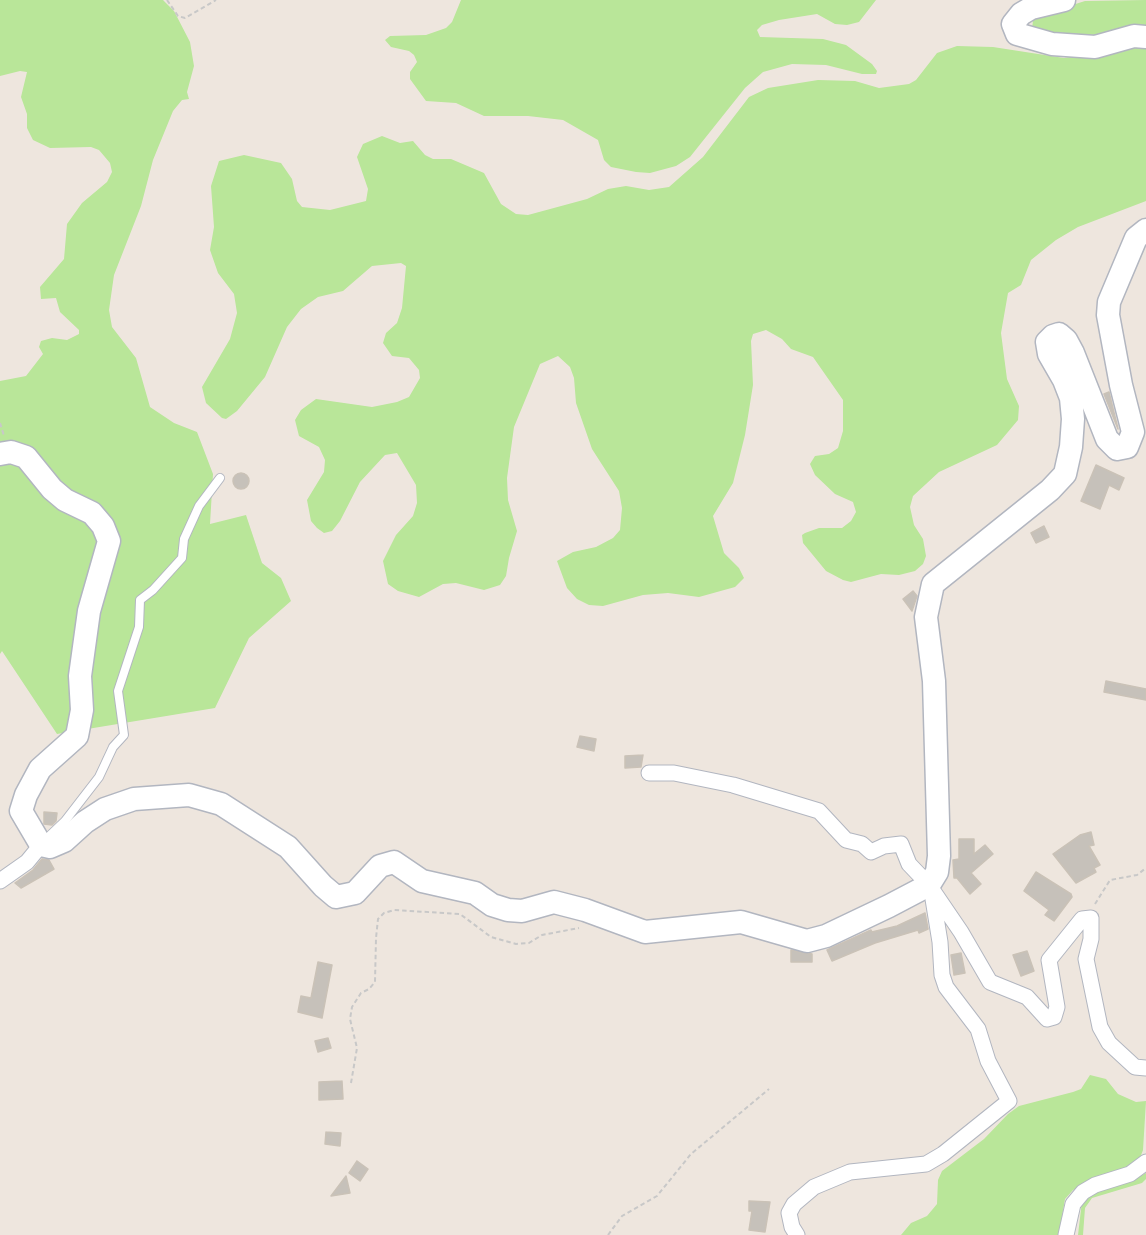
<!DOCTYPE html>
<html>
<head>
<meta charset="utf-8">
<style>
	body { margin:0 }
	canvas { display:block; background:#eee6de }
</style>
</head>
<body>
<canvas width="1146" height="1235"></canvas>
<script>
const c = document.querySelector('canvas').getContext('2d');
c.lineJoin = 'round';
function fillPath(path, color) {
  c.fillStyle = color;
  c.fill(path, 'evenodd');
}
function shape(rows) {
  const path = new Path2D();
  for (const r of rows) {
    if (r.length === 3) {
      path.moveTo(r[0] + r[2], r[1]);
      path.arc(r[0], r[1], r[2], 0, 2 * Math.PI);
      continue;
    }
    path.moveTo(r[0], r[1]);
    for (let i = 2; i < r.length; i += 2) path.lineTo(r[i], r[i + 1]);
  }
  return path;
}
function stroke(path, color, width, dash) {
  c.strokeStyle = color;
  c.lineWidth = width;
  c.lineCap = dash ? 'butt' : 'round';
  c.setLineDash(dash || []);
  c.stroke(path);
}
fillPath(shape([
	[0,0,163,0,174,11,190,42,194,66,187,92,189,99,182,100,173,111,153,160,141,206,114,275,109,310,112,327,136,358,150,407,174,423,197,432,213,474,210,524,246,515,262,563,281,578,291,601,249,638,215,708,57,734,2,651,0,654,0,381,26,376,43,354,39,347,41,341,52,338,67,340,79,334,79,330,60,312,56,298,41,299,40,287,64,259,67,224,82,203,107,182,112,172,110,163,99,150,91,147,50,148,33,140,27,128,27,114,21,97,27,72,20,71,0,76],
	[461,0,876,0,859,22,847,25,835,24,817,14,779,20,762,25,757,30,760,37,823,39,846,45,872,64,877,71,876,74,862,74,826,65,792,64,763,72,745,88,690,157,676,166,650,173,636,172,611,167,604,160,598,140,563,120,528,116,484,116,456,103,426,101,410,79,410,72,417,62,414,55,409,51,391,47,385,40,390,36,426,35,446,28,452,22],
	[1146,0,1146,33,1085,35,1032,30,1033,20,1044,14,1085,1],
	[1146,45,1146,201,1078,227,1056,240,1031,260,1021,285,1008,293,1001,333,1007,379,1019,406,1018,420,997,445,939,472,913,496,910,507,914,525,923,539,926,556,923,564,915,571,899,575,881,574,851,582,843,580,826,571,803,543,802,535,805,533,819,528,842,528,851,521,856,512,853,502,835,494,815,475,810,464,815,456,829,454,838,448,843,431,843,400,813,357,791,349,782,339,766,330,753,334,751,341,753,385,745,435,733,483,713,516,724,553,739,568,744,578,735,587,699,597,668,593,643,595,603,606,589,605,577,599,567,588,557,561,573,552,596,547,613,538,620,530,622,508,619,491,592,449,576,403,574,378,570,367,558,356,540,364,514,427,507,478,508,500,517,531,509,558,506,576,500,585,484,590,456,583,443,584,419,597,398,591,388,584,383,561,396,535,413,516,417,503,416,485,397,453,385,455,360,482,340,521,332,531,324,533,317,528,311,521,307,500,324,472,325,460,319,447,299,436,295,420,301,410,316,399,372,407,397,402,409,397,420,378,419,370,409,358,392,356,383,343,386,333,397,323,402,308,406,266,401,263,372,266,343,291,318,297,301,309,287,327,265,377,237,411,226,419,222,418,206,403,202,387,230,339,237,313,234,294,218,273,210,250,214,227,211,186,219,161,244,155,281,163,292,179,297,201,302,207,330,210,366,201,368,189,357,157,363,144,382,136,400,143,413,141,425,155,433,159,451,159,484,173,501,204,516,214,528,215,587,199,608,189,626,186,649,190,669,187,703,157,749,97,768,88,818,80,855,81,879,88,909,84,916,80,937,53,957,46,993,47,1064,58],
	[1090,1075,1106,1079,1118,1094,1136,1102,1146,1101,1143,1150,1140,1158,1129,1166,1073,1190,1065,1199,1059,1235,901,1235,911,1223,927,1216,937,1204,938,1180,942,1171,984,1139,1008,1114,1019,1106,1073,1092,1081,1089],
	[1146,1173,1146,1179,1142,1183,1092,1198,1085,1208,1083,1235,1078,1235,1082,1201,1092,1191,1133,1180]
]), '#b9e699');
const building = shape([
	[1109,392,1118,429,1104,394,1109,392],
	[1096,465,1124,478,1119,490,1109,485,1100,509,1081,501,1096,465],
	[241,481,8],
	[1044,526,1049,537,1036,543,1031,533,1044,526],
	[913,591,917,596,912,611,903,599,913,591],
	[1106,681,1146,689,1146,700,1104,692,1106,681],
	[580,736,596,739,594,751,577,747,580,736],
	[643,755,641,767,625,768,625,756,643,755],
	[44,812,57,813,56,821,52,825,44,824,44,812],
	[1091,832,1094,845,1089,846,1100,865,1094,868,1096,872,1076,883,1053,854,1080,835,1091,832],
	[959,839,974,839,974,854,985,845,993,854,971,873,981,884,970,894,957,878,954,878,953,860,959,859,959,839],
	[42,859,49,860,54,869,21,888,15,883,33,870,42,859],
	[1036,872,1071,894,1072,897,1054,921,1045,915,1049,910,1024,891,1036,872],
	[925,913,928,929,919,933,918,930,875,943,832,961,827,950,871,930,872,932,897,926,925,913],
	[791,950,812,954,812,962,791,962,791,950],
	[1027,951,1034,971,1021,976,1013,955,1027,951],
	[961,953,965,973,954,975,951,955,961,953],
	[318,962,332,965,322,1018,298,1012,301,996,311,998,318,962],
	[328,1038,331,1048,318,1052,315,1041,328,1038],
	[342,1081,343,1099,319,1100,319,1082,342,1081],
	[326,1132,341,1133,340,1146,325,1144,326,1132],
	[357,1161,368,1169,360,1181,349,1173,357,1161],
	[346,1176,350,1193,331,1196,346,1176],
	[749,1201,770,1202,765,1232,749,1230,752,1211,749,1211,749,1201]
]);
fillPath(building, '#c6c1ba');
stroke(building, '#cac2b7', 1.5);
const lane = shape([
	[45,840,65,821,99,777,113,747,124,735,118,691,139,627,140,600,153,590,182,558,184,539,199,506,220,478]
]);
const street = shape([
	[649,773,674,773,733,785,819,811,846,840,862,844,871,852,884,846,901,844,909,864,929,885,961,932,990,982,1027,997,1047,1019,1054,1017,1057,1007,1049,960,1082,919,1091,918,1091,939,1086,959,1100,1027,1109,1043,1135,1067,1146,1068],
	[0,881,27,862,41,845],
	[797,1235,792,1227,789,1213,794,1204,814,1187,850,1172,926,1164,943,1154,1009,1101,988,1061,978,1029,946,987,942,975,940,942,933,899],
	[1066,1235,1073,1204,1083,1192,1095,1185,1130,1174,1146,1162]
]);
const secondary = shape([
	[1064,0,1031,8,1021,14,1013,24,1017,34,1052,44,1095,47,1134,36,1146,37],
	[0,454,11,452,26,457,52,489,65,500,92,513,103,526,109,541,89,611,80,676,82,710,77,736,40,769,26,795,21,811,41,845,50,847,64,841,85,822,105,809,134,799,189,795,221,804,288,847,323,886,336,897,355,893,380,866,394,862,422,881,475,893,492,905,508,910,522,911,554,902,585,910,645,932,741,922,807,941,826,936,889,906,929,885,937,872,939,856,934,681,926,617,933,584,1050,490,1065,474,1071,447,1073,419,1071,398,1064,380,1049,354,1047,342,1053,336,1059,334,1066,340,1073,353,1107,439,1117,449,1127,447,1133,432,1121,385,1108,315,1109,302,1136,238,1146,230]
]);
stroke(lane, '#b2b6c0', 10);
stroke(street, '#b2b6c0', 17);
stroke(secondary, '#b2b6c0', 25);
stroke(shape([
	[167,0,178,16,185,18,216,0],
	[0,423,4,436],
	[1095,904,1110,880,1137,875,1146,868],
	[351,1083,357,1048,350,1019,352,1007,361,993,369,989,375,982,376,938,378,919,384,913,394,910,460,914,491,937,516,944,529,943,542,935,579,928],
	[608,1235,622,1216,657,1196,691,1154,769,1089]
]), '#c8c8c8', 2, [4.5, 3]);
stroke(lane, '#fff', 8);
stroke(street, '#fff', 15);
stroke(secondary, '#fff', 22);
</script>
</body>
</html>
